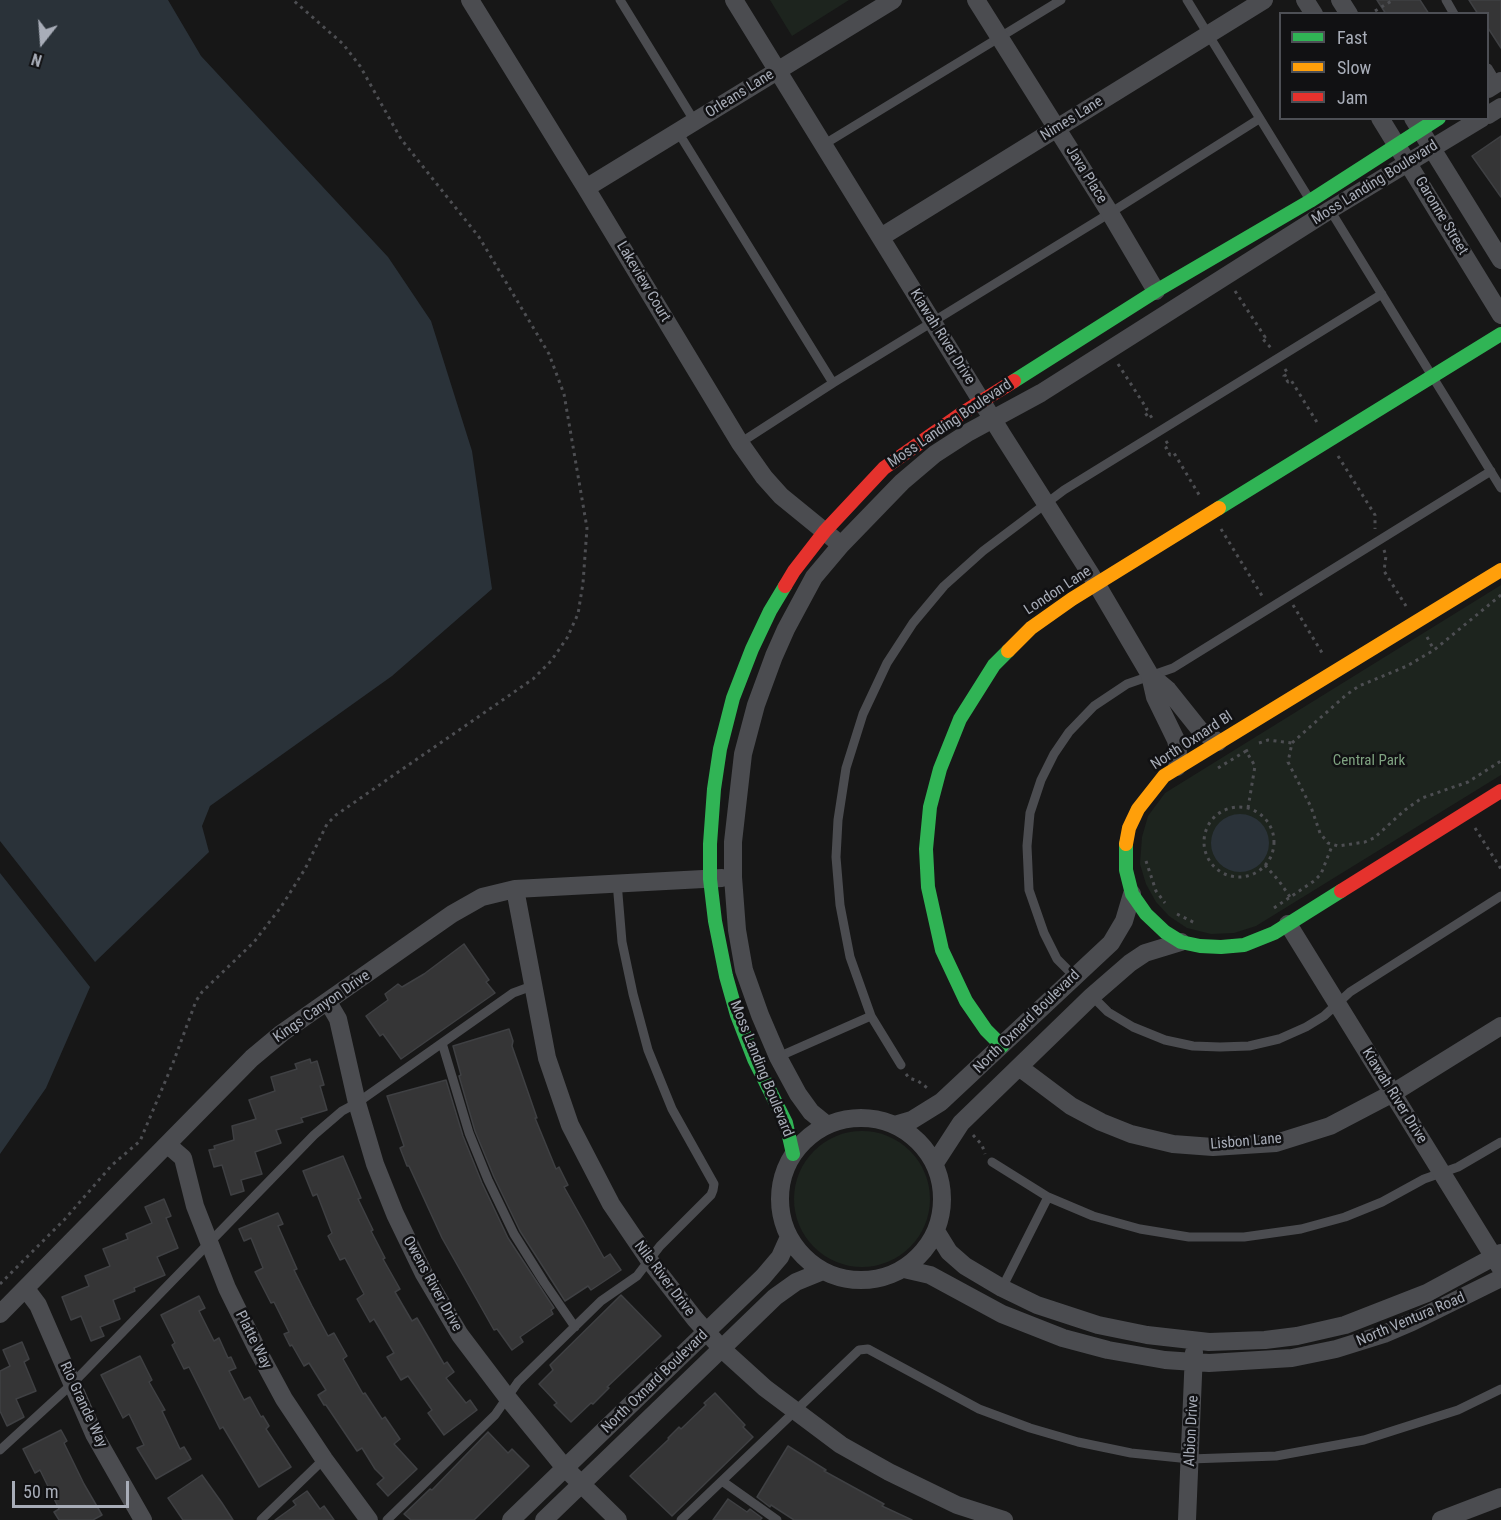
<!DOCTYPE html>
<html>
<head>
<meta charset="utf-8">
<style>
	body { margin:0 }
	#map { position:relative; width:1501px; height:1520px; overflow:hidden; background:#171717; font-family:"Roboto Condensed",sans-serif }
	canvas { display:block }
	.legend { position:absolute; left:1279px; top:12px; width:210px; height:108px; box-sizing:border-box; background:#111113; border:2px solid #4d4f55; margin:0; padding:8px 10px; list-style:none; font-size:18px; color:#a8adb8 }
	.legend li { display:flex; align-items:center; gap:12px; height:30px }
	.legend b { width:30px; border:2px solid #4d4f55 }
	.north { position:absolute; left:12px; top:12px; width:60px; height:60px; -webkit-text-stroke:4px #111113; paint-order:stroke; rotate:197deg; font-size:16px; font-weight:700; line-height:24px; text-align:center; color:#a8adb8 }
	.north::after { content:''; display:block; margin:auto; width:21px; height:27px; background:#a8adb8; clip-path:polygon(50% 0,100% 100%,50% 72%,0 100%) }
	.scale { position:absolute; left:12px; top:1481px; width:117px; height:27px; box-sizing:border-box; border:3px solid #a8adb8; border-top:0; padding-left:8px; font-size:18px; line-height:21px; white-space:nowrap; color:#a8adb8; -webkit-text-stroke:4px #111113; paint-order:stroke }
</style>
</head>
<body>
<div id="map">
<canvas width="1501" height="1520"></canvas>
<ul class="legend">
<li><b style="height:8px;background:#30b455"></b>Fast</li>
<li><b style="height:8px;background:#ff9f0a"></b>Slow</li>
<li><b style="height:8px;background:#e5322d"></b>Jam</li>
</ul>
<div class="north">N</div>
<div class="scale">50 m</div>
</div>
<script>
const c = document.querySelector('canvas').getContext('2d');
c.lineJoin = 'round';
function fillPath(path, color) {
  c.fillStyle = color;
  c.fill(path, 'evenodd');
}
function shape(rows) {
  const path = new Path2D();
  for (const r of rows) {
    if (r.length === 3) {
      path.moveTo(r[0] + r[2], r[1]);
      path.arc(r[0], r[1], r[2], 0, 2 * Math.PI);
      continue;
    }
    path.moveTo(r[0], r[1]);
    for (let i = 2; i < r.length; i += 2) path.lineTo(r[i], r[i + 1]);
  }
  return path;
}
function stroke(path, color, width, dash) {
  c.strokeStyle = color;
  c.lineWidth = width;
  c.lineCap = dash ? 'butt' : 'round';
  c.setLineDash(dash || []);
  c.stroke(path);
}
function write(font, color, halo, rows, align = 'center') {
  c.font = font + ' "Roboto Condensed",sans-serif';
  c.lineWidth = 5;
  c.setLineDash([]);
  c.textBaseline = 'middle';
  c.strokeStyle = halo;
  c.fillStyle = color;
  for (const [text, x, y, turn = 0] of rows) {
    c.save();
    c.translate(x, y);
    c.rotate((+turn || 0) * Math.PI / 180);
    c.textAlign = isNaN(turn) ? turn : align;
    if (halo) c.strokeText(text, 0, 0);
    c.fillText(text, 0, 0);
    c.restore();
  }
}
fillPath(shape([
	[770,0,849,0,792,36],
	[1501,585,1501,775,1256,926,1234,933,1211,934,1187,928,1169,916,1156,902,1146,884,1140,864,1142,837,1148,816,1165,793],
	[862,1199,68]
]), '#1d241e');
fillPath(shape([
	[0,0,168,0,201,56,388,257,431,321,472,451,492,589,392,676,210,806,202,826,209,852,95,962,0,841],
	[1240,843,29],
	[0,873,90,987,46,1088,0,1154]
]), '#2a3239');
const building = shape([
	[1377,0,1420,0,1429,14,1386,14,1377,0],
	[1469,0,1501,0,1501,48,1488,28,1488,14,1478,14,1469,0],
	[1501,136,1501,197,1472,156,1501,136],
	[464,944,489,980,486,982,495,993,401,1059,383,1034,380,1036,366,1016,388,1000,385,994,398,984,402,987,424,974,464,944],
	[509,1029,513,1041,512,1046,537,1118,535,1118,556,1169,559,1167,568,1185,564,1187,604,1258,610,1254,621,1270,591,1290,588,1286,565,1301,520,1231,494,1177,475,1131,459,1076,461,1075,453,1046,509,1029],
	[310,1059,311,1063,317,1061,324,1085,320,1086,327,1110,301,1118,303,1122,276,1130,281,1143,255,1152,262,1174,241,1180,244,1191,231,1195,222,1165,214,1167,209,1150,215,1149,214,1146,234,1140,232,1126,256,1119,249,1100,275,1091,271,1077,297,1069,295,1064,310,1059],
	[446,1080,463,1136,482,1183,508,1238,554,1308,551,1310,553,1314,520,1337,523,1342,512,1350,497,1329,494,1330,442,1238,409,1166,407,1166,400,1148,404,1146,387,1096,446,1080],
	[343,1156,361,1198,358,1199,373,1230,371,1231,385,1258,383,1259,400,1289,395,1292,412,1321,417,1318,444,1364,447,1362,454,1372,446,1378,466,1403,470,1400,477,1410,444,1435,428,1413,432,1410,408,1376,401,1380,387,1357,394,1353,374,1319,370,1322,357,1299,364,1294,345,1258,340,1260,328,1236,332,1233,317,1194,313,1196,303,1171,343,1156],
	[164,1199,171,1216,166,1218,178,1248,157,1257,165,1275,134,1288,135,1291,113,1300,120,1319,100,1327,104,1336,91,1341,81,1316,71,1320,62,1297,89,1286,85,1276,110,1266,103,1249,128,1239,126,1234,152,1223,145,1207,164,1199],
	[278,1213,283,1224,278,1226,297,1269,294,1270,312,1306,328,1336,334,1333,347,1356,343,1359,363,1394,365,1393,382,1419,385,1417,400,1439,394,1444,417,1469,388,1496,377,1484,384,1478,375,1469,362,1448,357,1451,326,1405,324,1405,318,1395,326,1390,309,1363,304,1366,292,1345,290,1346,284,1334,289,1332,274,1302,271,1303,255,1272,263,1268,251,1238,244,1241,239,1229,278,1213],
	[621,1295,661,1336,607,1387,609,1388,593,1404,591,1403,571,1422,554,1405,557,1403,539,1384,553,1370,550,1365,621,1295],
	[199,1296,205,1308,199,1311,214,1341,219,1338,228,1358,231,1357,236,1368,229,1371,244,1400,250,1397,261,1417,263,1416,269,1426,266,1429,291,1467,259,1487,223,1427,220,1429,189,1367,184,1369,172,1345,175,1343,161,1315,199,1296],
	[22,1342,29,1359,24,1362,36,1391,16,1399,24,1417,7,1426,0,1411,0,1371,10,1366,3,1350,22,1342],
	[140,1356,152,1380,149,1382,165,1410,162,1411,180,1449,184,1447,191,1459,156,1479,137,1448,144,1445,129,1414,123,1418,101,1375,140,1356],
	[715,1393,745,1425,743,1427,753,1437,672,1516,630,1476,669,1439,668,1438,679,1427,681,1429,706,1405,704,1403,715,1393],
	[61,1430,67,1441,64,1443,84,1484,102,1515,93,1520,59,1520,54,1512,59,1509,40,1470,35,1473,23,1449,61,1430],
	[488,1432,508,1453,512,1449,529,1466,474,1520,411,1520,404,1514,430,1489,432,1490,488,1432],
	[788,1446,826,1470,824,1471,884,1504,882,1506,912,1520,794,1520,771,1505,770,1507,757,1497,788,1446],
	[202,1475,222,1503,233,1520,183,1520,168,1498,202,1475],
	[307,1491,320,1509,324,1506,334,1520,275,1520,296,1505,293,1501,307,1491],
	[728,1499,747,1512,750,1509,762,1518,760,1520,713,1520,728,1499]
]);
fillPath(building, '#353536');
stroke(building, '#3f4043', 1.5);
stroke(shape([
	[1375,11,1393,0],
	[1235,291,1265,337,1262,338,1271,348],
	[1118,364,1147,409,1144,411,1148,417,1150,415,1154,421],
	[1285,369,1288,374,1284,376,1288,382,1291,380,1318,424],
	[1166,441,1169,446,1166,448,1170,455,1174,453,1201,498],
	[1338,456,1375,515,1375,529],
	[1221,529,1264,599],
	[1384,550,1386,556,1384,571,1406,606],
	[1501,595,1434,650,1407,666,1359,686,1346,695,1292,743,1288,762,1311,807,1320,833,1328,843,1338,846,1365,842,1374,838,1405,810,1422,798,1468,782,1501,761],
	[1293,605,1324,656],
	[1427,637,1434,650],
	[1259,743,1268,740,1292,743],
	[1218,768,1246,751,1245,749],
	[1239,842,35],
	[1248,808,1255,766,1246,751,1248,750],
	[1475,828,1501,869],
	[1146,861,1156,891,1165,903],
	[1265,865,1279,881,1290,897],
	[1274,908,1314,881,1321,874,1332,846],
	[1177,914,1195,923],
	[906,1074,909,1078,918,1081,930,1090],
	[973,1135,982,1145,985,1154],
	[0,1284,65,1219,112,1165,140,1141,173,1063,196,1001,202,992,254,942,281,907,305,869,327,824,336,815,533,679,551,661,567,638,578,614,583,583,587,528,564,394,549,354,479,237,401,139,360,66,343,44,293,0]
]), '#4d4e52', 3, [3, 4.5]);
stroke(shape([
	[620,0,695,122],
	[1187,0,1310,200],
	[1446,0,1454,14],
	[1488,68,1497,83],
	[678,132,833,383],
	[823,145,1061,0],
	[1330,210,1501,488],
	[740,443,833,383,1110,213,1259,119],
	[1074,976,1057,959,1044,933,1029,890,1027,846,1030,813,1041,780,1054,754,1069,732,1094,706,1127,684,1173,668,1491,471],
	[1092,996,1108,1012,1133,1027,1165,1040,1193,1046,1220,1047,1249,1046,1279,1039,1306,1027,1324,1016,1350,992,1501,896],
	[871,1016,901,1065],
	[442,1043,469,1133,488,1180,514,1234,544,1282,575,1327],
	[778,1057,871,1016,850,957,840,905,836,857,838,820,846,768,863,714,887,663,913,623,944,586,983,551,1064,490,1382,294],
	[992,1162,1048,1197],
	[1002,1288,1048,1197,1093,1216,1140,1229,1189,1237,1244,1237,1301,1229,1345,1217,1382,1202,1424,1179,1458,1167,1501,1142],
	[0,1450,72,1384,314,1135,342,1111,357,1103,513,993,532,986],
	[722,1481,777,1520],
	[261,1520,324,1459],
	[387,1520,495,1415,518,1382,601,1301,637,1276,660,1246,711,1195,713,1190,714,1184,672,1109,648,1050,633,994,622,942,617,882],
	[681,1520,859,1350,868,1349,979,1409,1030,1428,1078,1442,1131,1453,1190,1459,1276,1456,1364,1440,1458,1410,1501,1389]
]), '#4b4c50', 9);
stroke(shape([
	[470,0,586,188,740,443,764,477,781,496,835,540],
	[734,0,1003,436,1090,573,1150,675,1155,697,1176,740,1178,750,1177,767],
	[976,0,1110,213,1156,291],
	[1305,0,1314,14],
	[1340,0,1349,14],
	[1488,89,1501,81],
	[1488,115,1501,107],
	[1380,118,1501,315],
	[1413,118,1501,260],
	[586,188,893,0],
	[881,237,1264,0],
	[1150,675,1168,690,1200,730,1218,742],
	[515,889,547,1058,570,1125,611,1204,649,1260,695,1319,722,1349,765,1388,841,1445,889,1472,957,1505,1004,1520],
	[1288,924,1500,1267],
	[328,1002,338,1019,357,1103,375,1164,395,1214,424,1274,460,1335,507,1397,565,1468,618,1520],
	[1019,1067,1071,1106,1101,1122,1131,1134,1173,1144,1213,1147,1276,1143,1330,1126,1393,1093,1501,1026],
	[861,1199,81],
	[827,1125,811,1112,798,1094,778,1057,760,1015,744,970,737,930,733,877,733,842,743,754,756,705,774,656,786,629,814,577,841,545,902,482,935,454,969,432,1041,393,1330,210,1482,118],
	[895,1125,912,1120,941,1102,1111,943,1124,921,1132,894],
	[168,1145,183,1158,195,1206,227,1288,257,1349,284,1399,324,1459,369,1520],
	[935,1163,961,1123,1092,996,1130,963,1145,953,1181,942],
	[936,1231,949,1252,965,1266,1002,1288,1037,1305,1098,1325,1147,1335,1209,1342,1265,1340,1297,1336,1345,1325,1427,1293,1501,1253],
	[904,1269,930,1275,1002,1314,1063,1338,1108,1350,1165,1360,1209,1363,1292,1358,1336,1349,1384,1334,1412,1322,1501,1278],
	[26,1289,38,1305,94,1434,143,1520],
	[0,1314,252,1058,282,1033,452,914,482,897,515,889,722,878],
	[511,1520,763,1277,780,1257,789,1237],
	[544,1520,775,1297,796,1282,823,1271],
	[1187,1520,1194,1352],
	[1441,1520,1501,1497]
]), '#4b4c50', 18);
stroke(shape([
	[1014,381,1156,291,1310,201,1439,118],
	[1219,508,1501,334],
	[785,586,770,611,752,649,733,698,720,749,714,789,710,844,710,879,715,921,726,976,737,1015,754,1059,786,1123,793,1154],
	[1126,844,1126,870,1132,894,1146,914,1165,932,1181,942,1200,946,1221,947,1244,945,1274,933,1341,891],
	[1002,1046,986,1030,966,1001,942,950,928,887,926,849,930,807,940,769,960,719,994,665,1008,651]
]), '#30b455', 14);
stroke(shape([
	[1008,651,1031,628,1072,599,1219,508],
	[1126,844,1129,828,1138,809,1164,776,1501,570]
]), '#ff9f0a', 14);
stroke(shape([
	[785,586,794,571,825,531,884,468,961,414,1014,381],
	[1341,891,1501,791]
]), '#e5322d', 14);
write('15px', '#a8adb8', '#111113', [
	["Orleans Lane",740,94,-32],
	["Nimes Lane",1072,119,-32],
	["Java Place",1086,175,58],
	["Moss Landing Boulevard",1375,183,-32],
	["Garonne Street",1441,216,59],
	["Lakeview Court",643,282,59],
	["Kiawah River Drive",942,337,58],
	["Moss Landing Boulevard",950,424,-34],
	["London Lane",1058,591,-33],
	["North Oxnard Bl",1192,741,-33],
	["Kings Canyon Drive",322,1007,-35],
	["North Oxnard Boulevard",1027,1022,-44],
	["Moss Landing Boulevard",761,1069,68],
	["Kiawah River Drive",1394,1096,58],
	["Lisbon Lane",1246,1142,-5],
	["Nile River Drive",664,1279,53],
	["Owens River Drive",432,1284,61],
	["North Ventura Road",1411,1320,-23],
	["Platte Way",253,1340,63],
	["North Oxnard Boulevard",655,1382,-44],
	["Rio Grande Way",83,1405,65],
	["Albion Drive",1192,1431,-87]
]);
write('15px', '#7fa381', '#111113', [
	["Central Park",1369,761]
]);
</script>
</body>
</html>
